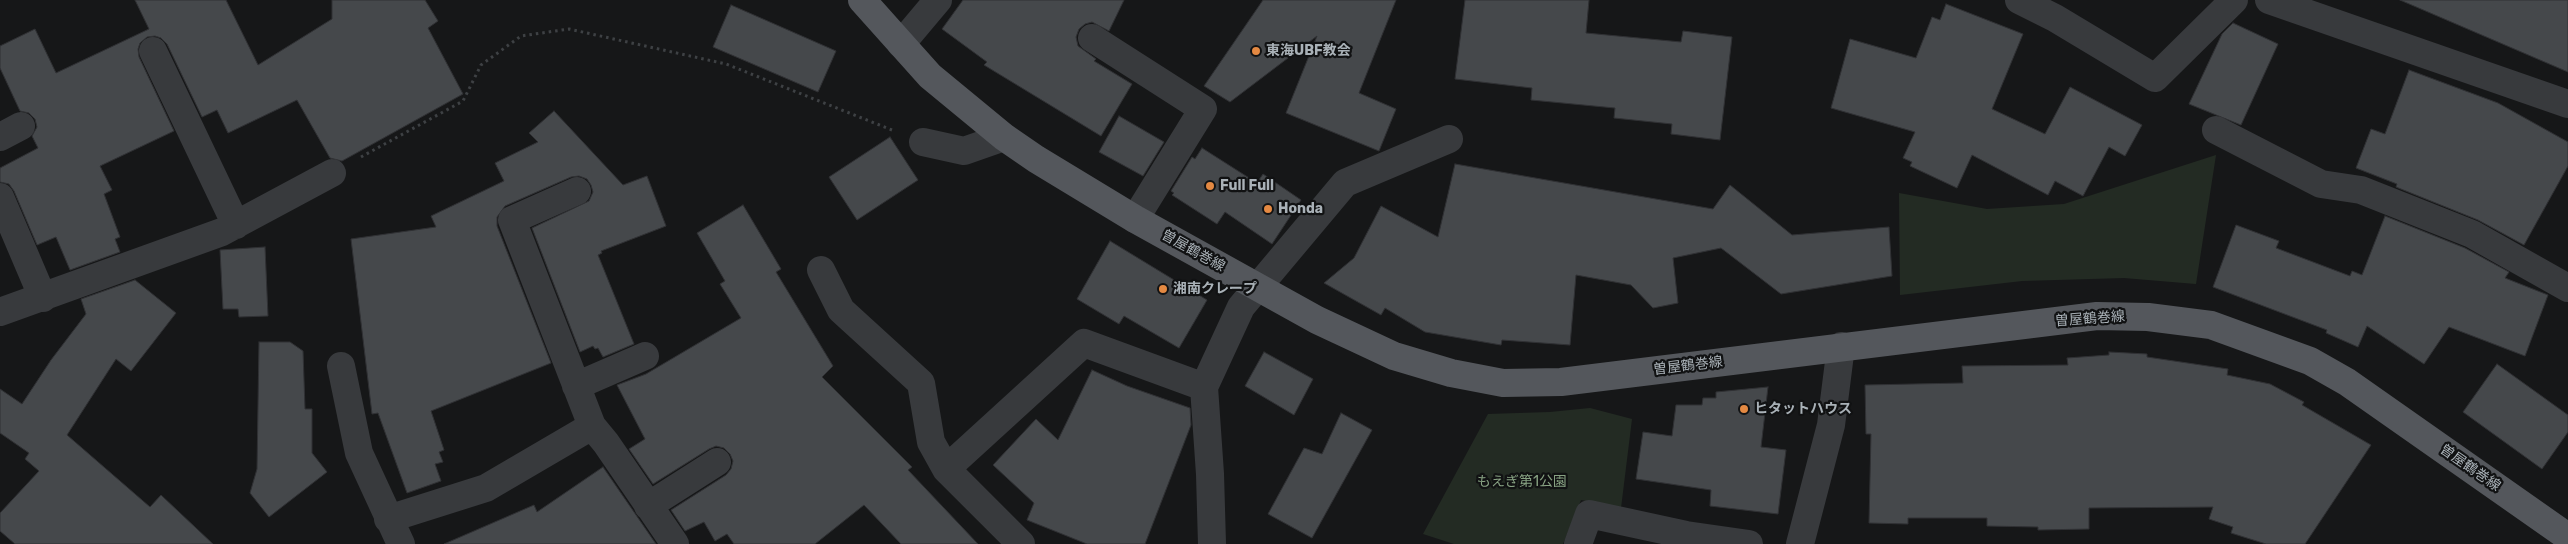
<!DOCTYPE html>
<html>
<head>
<meta charset="utf-8">
<style>
	body { margin:0 }
	canvas { display:block; background:#161718 }
</style>
</head>
<body>
<canvas width="2568" height="544"></canvas>
<script>
const c = document.querySelector('canvas').getContext('2d');
c.lineJoin = 'round';
function fillPath(path, color) {
  c.fillStyle = color;
  c.fill(path, 'evenodd');
}
function shape(rows) {
  const path = new Path2D();
  for (const r of rows) {
    path.moveTo(r[0], r[1]);
    for (let i = 2; i < r.length; i += 2) path.lineTo(r[i], r[i + 1]);
  }
  return path;
}
function stroke(path, color, width, dash) {
  c.strokeStyle = color;
  c.lineWidth = width;
  c.lineCap = dash ? 'butt' : 'round';
  c.setLineDash(dash || []);
  c.stroke(path);
}
function write(font, color, halo, rows, align = 'center') {
  c.font = font + ' Rubik,"Noto Sans JP",sans-serif';
  c.lineWidth = 4.5;
  c.setLineDash([]);
  c.textBaseline = 'middle';
  c.strokeStyle = halo;
  c.fillStyle = color;
  for (const [text, x, y, turn = 0] of rows) {
    c.save();
    c.translate(x, y);
    c.rotate((+turn || 0) * Math.PI / 180);
    c.textAlign = isNaN(turn) ? turn : align;
    if (halo) c.strokeText(text, 0, 0);
    c.fillText(text, 0, 0);
    c.restore();
  }
}
fillPath(shape([
	[2216,155,2196,284,2124,278,2022,281,1900,295,1899,193,1987,209,2064,204],
	[1590,408,1632,419,1621,508,1581,500,1563,544,1454,544,1423,534,1488,414,1550,412]
]), '#232b23');
const building = shape([
	[135,0,226,0,258,65,332,19,332,0,425,0,438,21,428,28,463,94,342,161,330,158,297,100,228,133,217,110,202,117,167,44,161,38,155,36,147,37,140,43,138,49,139,57,174,131,100,166,112,190,104,194,120,237,115,239,120,252,70,270,56,237,37,245,14,191,9,184,0,182,0,168,38,148,32,136,37,127,35,119,29,113,20,111,0,68,0,46,35,29,56,73,149,29,135,0],
	[963,0,1124,0,1109,31,1092,22,1085,24,1079,29,1076,37,1078,46,1096,59,1094,61,1132,84,1101,136,984,65,987,62,942,29,963,0],
	[1263,0,1396,0,1359,93,1396,109,1379,151,1286,113,1317,36,1230,102,1204,86,1263,0],
	[1465,0,1589,0,1586,33,1681,42,1683,31,1732,37,1720,140,1671,134,1672,124,1614,118,1615,108,1531,100,1532,88,1455,79,1465,0],
	[2400,0,2568,0,2568,72,2400,0],
	[1946,4,2023,34,1992,109,2045,134,2070,87,2142,125,2125,156,2109,147,2083,196,2055,181,2048,195,1972,155,1957,188,1910,166,1912,162,1903,158,1915,132,1831,108,1850,39,1916,58,1932,17,1940,20,1946,4],
	[731,5,836,51,818,92,713,47,731,5],
	[2233,23,2278,44,2241,125,2189,104,2222,34,2233,23],
	[2409,70,2498,103,2568,142,2568,166,2524,245,2478,220,2396,187,2397,184,2356,168,2371,129,2385,134,2409,70],
	[554,111,623,185,647,176,666,226,601,251,602,253,598,255,634,344,603,357,598,348,595,349,593,346,580,352,532,228,589,201,593,192,591,185,587,179,579,176,571,177,505,206,497,217,497,226,551,363,431,411,444,450,439,452,443,462,435,464,441,481,407,493,378,413,372,414,351,239,436,227,431,216,504,181,495,163,538,142,529,133,554,111],
	[1119,116,1164,142,1143,176,1099,152,1119,116],
	[890,137,918,180,857,220,829,177,890,137],
	[1202,148,1257,183,1263,174,1301,200,1272,244,1225,212,1217,224,1172,195,1174,193,1171,191,1192,157,1195,159,1202,148],
	[1455,164,1713,209,1730,185,1792,235,1889,227,1892,276,1781,294,1721,248,1673,258,1678,303,1653,308,1631,285,1576,275,1570,345,1502,340,1501,345,1425,332,1385,308,1381,315,1324,283,1354,258,1381,206,1438,237,1455,164],
	[743,205,781,269,776,272,833,366,822,377,912,467,908,470,978,544,901,544,864,505,815,544,734,544,727,534,715,541,704,522,685,531,671,510,726,475,731,469,733,461,730,454,724,448,716,446,709,449,653,484,629,449,645,439,617,385,646,374,741,318,720,284,725,281,697,233,743,205],
	[2385,216,2465,248,2509,272,2505,278,2548,295,2525,356,2449,327,2424,364,2367,326,2358,347,2326,333,2327,330,2213,287,2236,225,2279,241,2276,248,2350,276,2352,271,2362,275,2385,216],
	[1110,241,1207,300,1179,348,1124,316,1119,324,1077,299,1110,241],
	[265,247,268,316,239,317,238,309,223,309,220,250,265,247],
	[135,280,176,313,131,371,116,359,67,435,150,507,161,495,213,544,15,544,0,531,0,513,39,471,25,459,29,453,0,433,0,389,22,404,51,360,86,314,81,299,135,280],
	[259,342,290,342,303,351,305,409,312,409,312,453,327,472,269,517,250,493,257,469,259,342],
	[1264,352,1313,379,1294,415,1245,386,1264,352],
	[2109,352,2147,354,2147,357,2228,369,2227,375,2270,384,2304,402,2302,405,2371,445,2305,544,2266,544,2231,533,2233,527,2209,519,2213,507,2089,508,2089,529,2038,530,2038,527,1987,526,1987,518,1908,518,1908,524,1869,523,1871,434,1866,434,1865,385,1963,383,1962,366,2068,365,2067,358,2109,355,2109,352],
	[2497,364,2568,415,2568,432,2542,469,2463,412,2497,364],
	[1092,370,1127,386,1190,408,1191,425,1145,544,1087,544,1027,520,1034,503,993,465,1036,419,1058,440,1092,370],
	[1768,387,1761,447,1786,450,1778,514,1710,506,1711,490,1636,479,1643,432,1672,436,1676,405,1702,405,1703,398,1716,398,1716,392,1768,387],
	[1341,413,1372,430,1312,538,1268,514,1304,448,1322,454,1341,413],
	[603,467,656,544,444,544,534,505,537,512,603,467]
]);
fillPath(building, '#45484b');
stroke(building, '#303134', 1);
stroke(shape([
	[361,157,463,101,481,65,521,36,569,29,726,64,892,130]
]), '#3e4144', 3, [2.5, 4]);
stroke(shape([
	[2019,0,2055,18,2155,78,2234,0],
	[2269,0,2568,104],
	[1092,38,1203,109,1135,219],
	[901,44,938,0],
	[153,51,236,225],
	[2216,130,2321,184,2361,190,2472,234,2568,288],
	[0,137,21,126],
	[923,142,964,151,1004,137],
	[577,191,512,220,592,426,606,443,675,544],
	[0,197,43,298],
	[821,270,841,310,921,383,931,442,946,469,1021,544],
	[0,312,222,232,332,173],
	[341,366,359,453,401,544],
	[576,386,645,356],
	[946,469,1084,343,1204,387],
	[648,506,717,462],
	[388,519,486,488,592,426],
	[1212,544,1210,474,1204,387,1241,307,1345,183,1449,139],
	[1578,544,1589,514,1686,535,1749,544],
	[1800,544,1831,425,1841,346]
]), '#383a3d', 28);
stroke(shape([
	[862,0,930,76,1004,137,1036,159,1135,219,1317,320,1394,356,1451,373,1503,383,1561,382,2097,316,2148,317,2211,325,2310,361,2347,382,2568,537]
]), '#54575c', 28);
for (const [x, y, r, color] of [
	[1256,51,5,"#e48942"],
	[1210,186,5,"#e48942"],
	[1268,209,5,"#e48942"],
	[1163,289,5,"#e48942"],
	[1744,409,5,"#e48942"]
]) {
  const dot = new Path2D();
  dot.arc(x, y, r, 0, 2 * Math.PI);
  c.fillStyle = color;
  c.fill(dot);
  stroke(dot, '#111213', 2);
}
write('bold 14px', '#a9b1b7', '#111213', [
	["東海UBF教会",1266,51],
	["Full Full",1220,186],
	["Honda",1278,209],
	["湘南クレープ",1173,289],
	["ヒタットハウス",1754,409]
], 'left');
write('14px', '#a9b1b7', '#111213', [
	["曽屋鶴巻線",1193,251,29],
	["曽屋鶴巻線",2090,319,-4],
	["曽屋鶴巻線",1688,366,-7],
	["曽屋鶴巻線",2470,468,35]
]);
write('14px', '#87a182', '#111213', [
	["もえぎ第1公園",1522,482]
]);
</script>
</body>
</html>
